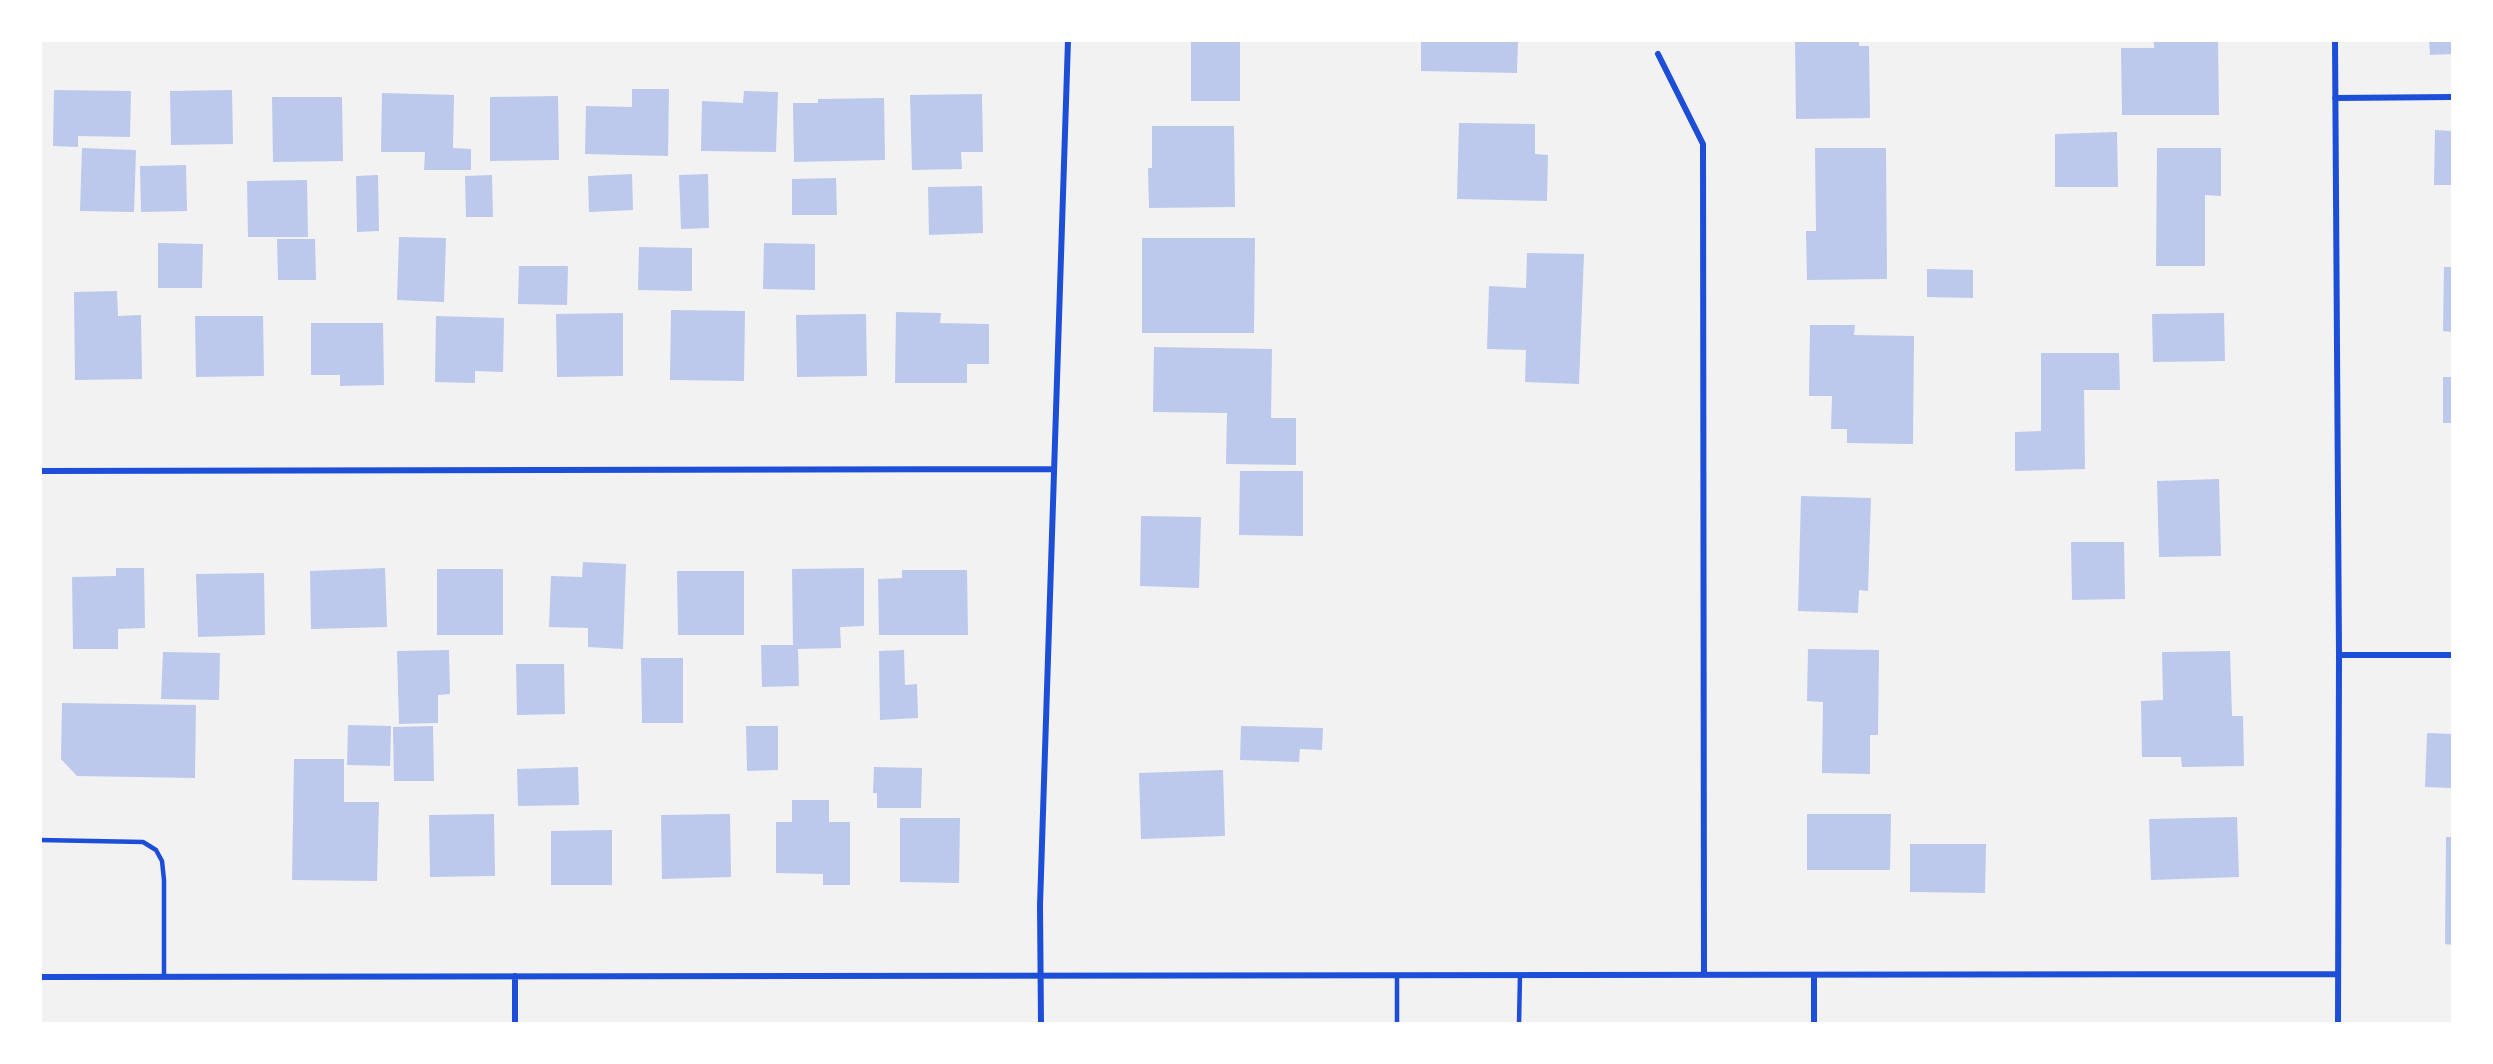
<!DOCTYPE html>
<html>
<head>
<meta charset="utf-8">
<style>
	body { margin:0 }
	#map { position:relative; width:2493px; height:1064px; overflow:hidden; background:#f2f2f2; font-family:"Titillium Web",sans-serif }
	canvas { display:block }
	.frame { position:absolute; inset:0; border:42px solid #fff; pointer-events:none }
</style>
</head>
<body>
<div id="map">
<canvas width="2493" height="1064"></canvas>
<div class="frame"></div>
</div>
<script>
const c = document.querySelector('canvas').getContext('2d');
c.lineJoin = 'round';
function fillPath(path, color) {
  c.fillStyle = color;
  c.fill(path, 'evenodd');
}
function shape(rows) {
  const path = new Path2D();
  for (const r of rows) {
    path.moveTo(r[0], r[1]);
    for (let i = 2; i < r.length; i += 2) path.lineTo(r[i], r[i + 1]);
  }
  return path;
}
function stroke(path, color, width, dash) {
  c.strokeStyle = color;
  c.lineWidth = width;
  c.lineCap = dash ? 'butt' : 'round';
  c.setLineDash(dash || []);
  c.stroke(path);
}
fillPath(shape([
	[1191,40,1240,40,1240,101,1191,101],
	[1421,40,1518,40,1517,73,1421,71],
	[1795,40,1859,40,1859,46,1869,46,1870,118,1796,119],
	[2154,40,2218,40,2219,115,2122,115,2121,48,2154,48],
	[2429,40,2452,40,2452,54,2430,55],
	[632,89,669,89,668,156,585,154,586,106,632,107],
	[54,90,131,91,130,137,78,136,78,147,53,146],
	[232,90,233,144,171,145,170,91],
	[744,91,778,92,776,152,701,151,702,101,743,103],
	[382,93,454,95,453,148,471,149,471,170,424,170,425,152,381,152],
	[982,94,983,152,961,152,962,169,912,170,910,95],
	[558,96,559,160,490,161,490,97],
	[272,97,342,97,343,161,273,162],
	[884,98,885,160,794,162,793,103,818,103,818,99],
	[1459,123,1535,124,1535,154,1548,155,1547,201,1457,199],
	[1152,126,1234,126,1235,207,1149,208,1148,168,1152,168],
	[2435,130,2452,131,2452,185,2434,185],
	[2117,132,2118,187,2055,187,2055,134],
	[82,148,136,150,134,212,80,211],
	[1815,148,1886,148,1887,279,1807,280,1806,231,1816,231],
	[2157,148,2221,148,2221,196,2205,195,2205,266,2156,266],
	[186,165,187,211,141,212,140,166],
	[632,174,633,210,589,212,588,176],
	[708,174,709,228,681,229,679,175],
	[378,175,379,231,357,232,356,176],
	[492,175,493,217,466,217,465,176],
	[836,178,837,215,792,215,792,179],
	[307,180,308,237,248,237,247,181],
	[982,186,983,233,929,235,928,187],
	[399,237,446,238,444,302,397,300],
	[1142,238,1255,238,1254,333,1142,333],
	[277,239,315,239,316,280,278,280],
	[158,243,203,244,202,288,158,288],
	[764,243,815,244,815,290,763,289],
	[639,247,692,248,692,291,638,290],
	[1527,253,1584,254,1579,384,1525,382,1526,350,1487,349,1489,286,1526,288],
	[519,266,568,266,567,305,518,304],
	[2444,267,2452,267,2452,332,2443,331],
	[1927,269,1973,270,1973,298,1927,297],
	[117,291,118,316,141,315,142,379,75,380,74,292],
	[671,310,745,311,744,381,670,380],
	[896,312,941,313,940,323,989,324,989,364,967,364,967,383,895,383],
	[623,313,623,376,557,377,556,314],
	[2224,313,2225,361,2153,362,2152,314],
	[866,314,867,376,797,377,796,315],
	[195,316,263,316,264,376,196,377],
	[436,316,504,318,503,372,475,371,475,383,435,382],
	[311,323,383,323,384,385,340,386,340,375,311,375],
	[1810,325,1855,325,1854,335,1914,336,1913,444,1847,443,1847,429,1831,429,1832,396,1809,396],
	[1154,347,1272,349,1271,418,1296,418,1296,465,1226,464,1227,413,1153,412],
	[2041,353,2119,353,2120,390,2084,390,2085,469,2015,471,2015,432,2041,431],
	[2443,377,2452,377,2452,423,2443,423],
	[1240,471,1303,471,1303,536,1239,535],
	[2219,479,2221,556,2159,557,2157,481],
	[1801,496,1871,498,1868,591,1859,590,1858,613,1798,611],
	[1141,516,1201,517,1199,588,1140,586],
	[2071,542,2124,542,2125,599,2072,600],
	[583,562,626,564,623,649,588,647,588,628,549,627,551,576,582,577],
	[116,568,144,568,145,628,118,629,118,649,73,649,72,577,116,576],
	[385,568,387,627,311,629,310,571],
	[864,568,864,626,840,627,841,648,798,649,799,686,762,687,761,645,793,645,792,569],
	[437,569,503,569,503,635,437,635],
	[902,570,967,570,968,635,879,635,878,579,902,578],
	[677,571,744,571,744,635,678,635],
	[264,573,265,635,198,637,196,574],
	[1808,649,1879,650,1878,735,1870,735,1870,774,1822,773,1823,702,1807,701],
	[449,650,450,694,438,695,438,723,399,724,397,651],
	[904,650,905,685,917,684,918,718,880,720,879,651],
	[2230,651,2232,716,2243,716,2244,766,2182,767,2181,757,2142,757,2141,701,2163,700,2162,652],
	[163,652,220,653,219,700,161,699],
	[641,658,683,658,683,723,642,723],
	[516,664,564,664,565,714,517,715],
	[62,703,196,705,195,778,77,776,61,759],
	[348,725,391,726,390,766,347,765],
	[433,726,434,781,394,781,393,727],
	[746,726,778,726,778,770,747,771],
	[1241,726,1323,728,1322,750,1300,749,1299,762,1240,760],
	[2427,733,2452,734,2452,788,2425,787],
	[294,759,344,759,344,802,379,802,377,881,292,880],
	[578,767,579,805,518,806,517,769],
	[874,767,922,768,921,808,877,808,877,793,873,793],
	[1223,770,1225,836,1141,839,1139,773],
	[792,800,829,800,829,822,850,822,850,885,823,885,823,874,776,873,776,822,792,822],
	[494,814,495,876,430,877,429,815],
	[730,814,731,877,662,879,661,815],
	[1807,814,1891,814,1890,870,1807,870],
	[2237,817,2239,877,2151,880,2149,819],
	[900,818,960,818,959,883,900,882],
	[612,830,612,885,551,885,551,831],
	[2446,837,2452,837,2452,945,2445,944],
	[1910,844,1986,844,1985,893,1910,892]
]), '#bdc9ec');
stroke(shape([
	[40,840,143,842,156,850,162,861,164,880,164,977],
	[1397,975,1397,1024],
	[1519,1024,1520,975]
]), '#1d4ed8', 4.5);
stroke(shape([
	[2335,40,2339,655,2338,1024],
	[1658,54,1703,144,1704,975],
	[2335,98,2452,97],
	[40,471,1054,469],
	[2339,655,2452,655],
	[1814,975,1814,1024],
	[515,976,515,1024],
	[40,977,2337,974],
	[1041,1024,1040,905,1068,40]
]), '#1d4ed8', 6);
</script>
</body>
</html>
